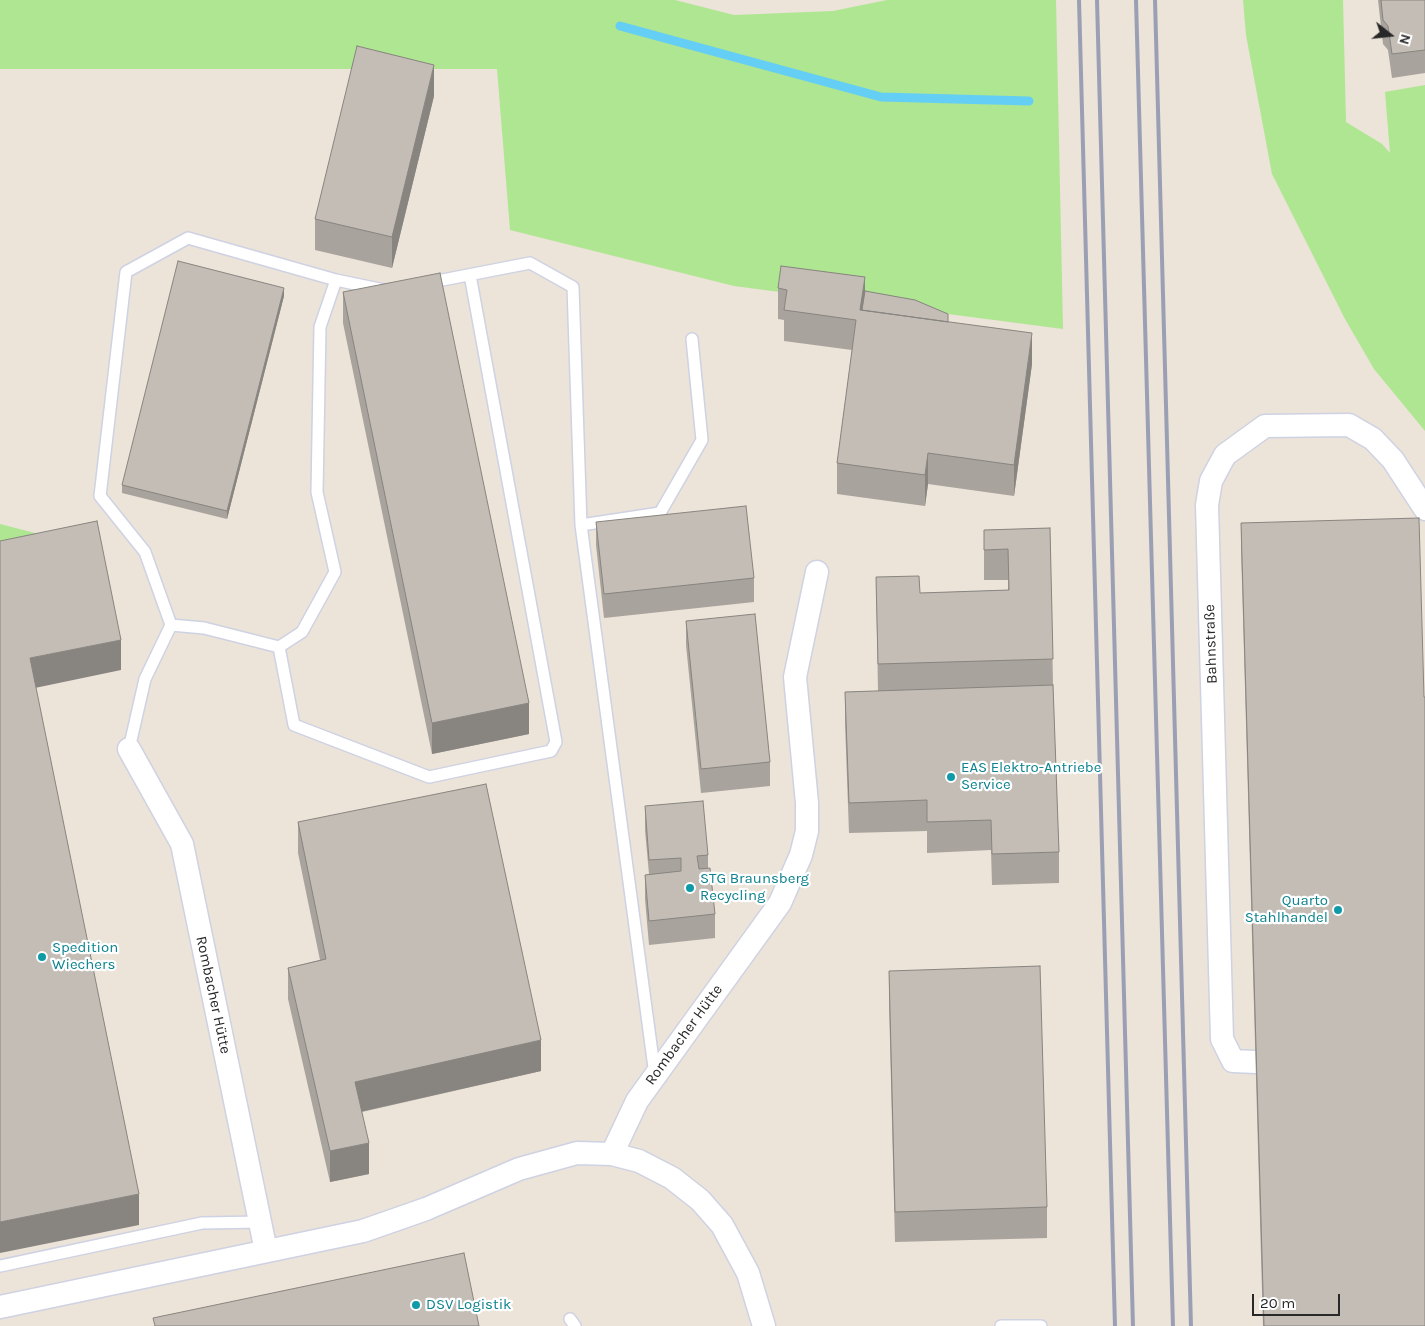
<!DOCTYPE html>
<html>
<head>
<meta charset="utf-8">
<style>
	body { margin:0 }
	#map { position:relative; width:1425px; height:1326px; overflow:hidden; background:#ece3d9; font-family:Karla,sans-serif }
	canvas { display:block }
	.north { position:absolute; left:1365px; top:10px; width:50px; height:50px; -webkit-text-stroke:4px #fff; paint-order:stroke; rotate:106deg; font-size:14px; font-weight:700; line-height:20px; text-align:center; color:#282828 }
	.north::after { content:''; display:block; margin:auto; width:18px; height:22px; background:#282828; clip-path:polygon(50% 0,100% 100%,50% 72%,0 100%) }
	.scale { position:absolute; left:1252px; top:1294px; width:88px; height:22px; box-sizing:border-box; border:2px solid #282828; border-top:0; padding-left:6px; font-size:15px; line-height:18px; white-space:nowrap; color:#282828; -webkit-text-stroke:4px #fff; paint-order:stroke }
</style>
</head>
<body>
<div id="map">
<canvas width="1425" height="1326"></canvas>
<div class="north">N</div>
<div class="scale">20 m</div>
</div>
<script>
const c = document.querySelector('canvas').getContext('2d');
c.lineJoin = 'round';
function fillPath(path, color) {
  c.fillStyle = color;
  c.fill(path, 'evenodd');
}
function shape(rows) {
  const path = new Path2D();
  for (const r of rows) {
    path.moveTo(r[0], r[1]);
    for (let i = 2; i < r.length; i += 2) path.lineTo(r[i], r[i + 1]);
  }
  return path;
}
function stroke(path, color, width, dash) {
  c.strokeStyle = color;
  c.lineWidth = width;
  c.lineCap = dash ? 'butt' : 'round';
  c.setLineDash(dash || []);
  c.stroke(path);
}
function write(font, color, halo, rows, align = 'center') {
  c.font = font + ' Karla,sans-serif';
  c.lineWidth = 4.5;
  c.setLineDash([]);
  c.textBaseline = 'middle';
  c.strokeStyle = halo;
  c.fillStyle = color;
  for (const [text, x, y, turn = 0] of rows) {
    c.save();
    c.translate(x, y);
    c.rotate((+turn || 0) * Math.PI / 180);
    c.textAlign = isNaN(turn) ? turn : align;
    if (halo) c.strokeText(text, 0, 0);
    c.fillText(text, 0, 0);
    c.restore();
  }
}
fillPath(shape([
	[0,0,675,0,734,15,833,11,887,0,1056,0,1063,329,734,286,510,230,497,69,0,69],
	[1243,0,1343,0,1346,122,1382,144,1390,153,1385,92,1425,85,1425,431,1374,369,1345,319,1272,174,1246,35],
	[0,524,97,549,0,567]
]), '#aee691');
stroke(shape([
	[620,26,881,97,1029,101]
]), '#65cef5', 9);
const service = shape([
	[427,283,530,263,573,287,581,525,655,1075],
	[581,525,660,513,702,440,692,339],
	[171,625,145,552,100,496,126,272,188,238,336,280,384,290],
	[279,647,302,632,335,572,317,492,320,327,336,280],
	[129,749,145,679,171,625,204,628,279,647,294,725,429,777,551,751,556,742,470,275],
	[0,1266,202,1223,261,1222],
	[570,1319,575,1326],
	[1001,1326,1041,1326]
]);
const minor = shape([
	[129,749,182,844,266,1251],
	[1256,1062,1233,1061,1222,1039,1207,505,1211,481,1225,455,1265,426,1349,425,1373,439,1393,460,1425,509],
	[612,1154,637,1101,780,903,801,855,807,831,807,803,795,677,817,572],
	[0,1307,363,1231,426,1209,519,1169,577,1153,612,1154,639,1161,672,1178,700,1200,722,1225,748,1273,764,1326]
]);
stroke(service, '#ced2e2', 14);
stroke(minor, '#ced2e2', 25);
stroke(service, '#fff', 11);
stroke(minor, '#fff', 22);
stroke(shape([
	[1079,0,1115,1326],
	[1097,0,1133,1326],
	[1136,0,1173,1326],
	[1155,0,1191,1326]
]), '#9b9fb4', 4);
fillPath(shape([
	[1378,0,1425,0,1425,73,1392,78,1388,50,1383,44],
	[434,96,392,268,315,250,315,219],
	[778,288,865,291,948,322,1032,364,1014,496,928,484,925,506,837,494,837,463,852,350,784,341,784,320,778,319],
	[343,292,529,734,432,754,343,323],
	[284,296,227,519,122,493,122,485],
	[596,522,754,578,754,602,604,618,596,545],
	[1241,523,1424,697,1425,1326,1263,1326,1241,547],
	[1050,528,1053,685,1059,852,1059,883,992,885,991,850,927,853,927,831,849,833,845,723,845,692,878,691,876,577,920,593,1008,590,1008,580,984,580,984,530],
	[686,621,770,762,770,786,701,793,686,645],
	[645,806,708,855,708,869,715,914,715,938,649,945,645,899,645,875,649,874,645,830],
	[298,822,541,1071,362,1112,369,1174,330,1182,288,999,288,968,320,960,298,853],
	[889,971,1047,1207,1047,1238,895,1242,889,1002]
]), '#a8a39d');
fillPath(shape([
	[434,65,434,96,392,268,392,237],
	[865,277,865,307,862,325,860,310],
	[284,288,284,296,227,519,227,511],
	[1032,333,1032,364,1014,496,1014,465],
	[928,453,928,484,925,506,925,475],
	[121,640,121,670,30,689,30,658],
	[529,703,529,734,432,754,432,723],
	[541,1040,541,1071,355,1113,355,1082],
	[369,1143,369,1174,330,1182,330,1151],
	[139,1194,139,1225,0,1253,0,1222]
]), '#88847f');
const building = shape([
	[1381,0,1425,0,1425,50,1392,54,1388,26,1383,20,1381,0],
	[357,46,434,65,392,237,315,219,357,46],
	[178,261,284,288,227,511,122,485,178,261],
	[781,266,865,277,860,310,1032,333,1014,465,928,453,925,475,837,463,856,320,784,310,787,290,778,288,781,266],
	[440,273,529,703,432,723,343,292,440,273],
	[865,291,915,300,948,314,948,322,862,310,865,291],
	[746,506,754,578,604,594,596,522,746,506],
	[1419,518,1424,697,1425,697,1425,1326,1264,1326,1241,523,1419,518],
	[97,521,121,640,30,658,139,1194,0,1222,0,541,97,521],
	[1050,528,1053,659,878,664,876,577,919,576,920,593,1009,590,1008,549,984,550,984,530,1050,528],
	[755,614,770,762,701,769,686,621,755,614],
	[1053,685,1059,852,992,854,991,820,927,822,927,800,849,803,845,692,1053,685],
	[486,784,541,1040,355,1082,369,1143,330,1151,288,968,326,959,298,822,486,784],
	[703,801,708,855,697,856,699,869,710,868,715,914,649,921,645,875,681,871,681,858,649,860,645,806,703,801],
	[1040,966,1047,1207,895,1212,889,971,1040,966],
	[464,1253,479,1326,155,1326,153,1318,464,1253]
]);
fillPath(building, '#c3bdb6');
stroke(building, '#88847f', 1);
for (const [x, y, r, color] of [
	[951,777,5,"#0f9aa8"],
	[690,888,5,"#0f9aa8"],
	[1338,910,5,"#0f9aa8"],
	[42,957,5,"#0f9aa8"],
	[416,1305,5,"#0f9aa8"]
]) {
  const dot = new Path2D();
  dot.arc(x, y, r, 0, 2 * Math.PI);
  c.fillStyle = color;
  c.fill(dot);
  stroke(dot, '#fff', 2);
}
write('15px', '#282828', '#fff', [
	["Bahnstraße",1211,644,-92],
	["Rombacher Hütte",213,995,78],
	["Rombacher Hütte",684,1035,-54]
]);
write('15px', '#0d838f', '#fff', [
	["EAS Elektro-Antriebe",961,768],
	["Service",961,785],
	["STG Braunsberg",700,879],
	["Recycling",700,896],
	["Quarto",1328,901,"right"],
	["Stahlhandel",1328,918,"right"],
	["Spedition",52,948],
	["Wiechers",52,965],
	["DSV Logistik",426,1305]
], 'left');
</script>
</body>
</html>
